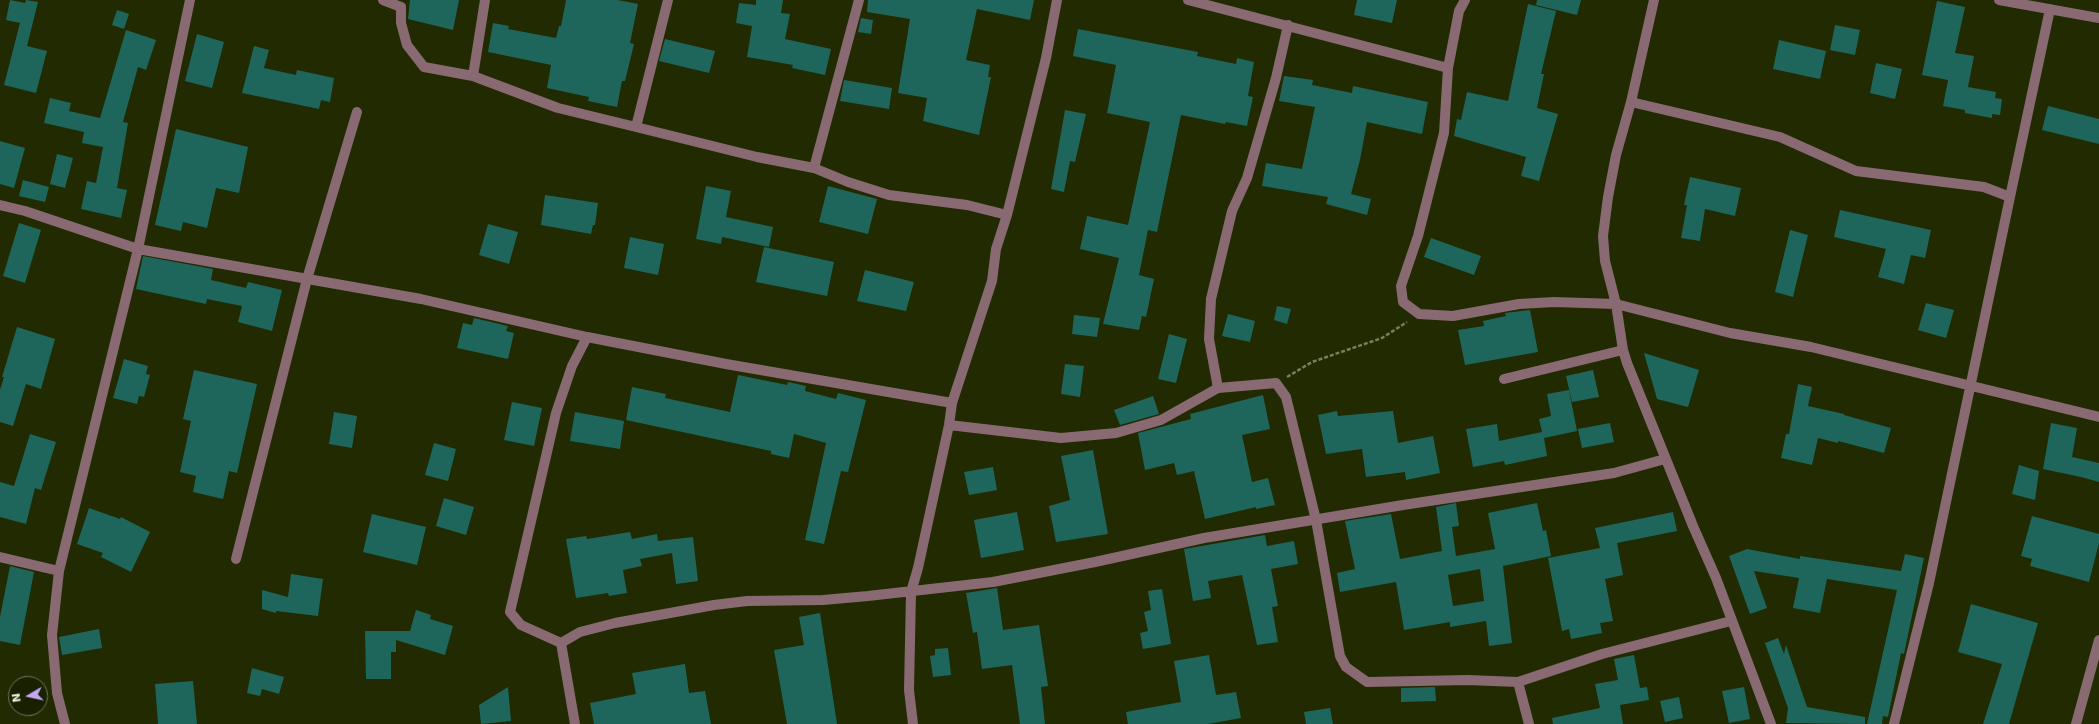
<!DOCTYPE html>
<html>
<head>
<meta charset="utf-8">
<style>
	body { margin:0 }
	#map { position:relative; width:2099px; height:724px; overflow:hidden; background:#212a00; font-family:"DejaVu Sans",sans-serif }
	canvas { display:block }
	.north { position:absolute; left:8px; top:676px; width:40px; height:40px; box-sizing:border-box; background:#192000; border:1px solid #6e7558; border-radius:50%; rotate:261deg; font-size:11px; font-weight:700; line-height:16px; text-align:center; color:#eef5dc }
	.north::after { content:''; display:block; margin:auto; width:14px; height:18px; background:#c3a7f2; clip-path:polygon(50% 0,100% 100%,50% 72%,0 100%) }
</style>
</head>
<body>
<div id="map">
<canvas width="2099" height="724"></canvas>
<div class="north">N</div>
</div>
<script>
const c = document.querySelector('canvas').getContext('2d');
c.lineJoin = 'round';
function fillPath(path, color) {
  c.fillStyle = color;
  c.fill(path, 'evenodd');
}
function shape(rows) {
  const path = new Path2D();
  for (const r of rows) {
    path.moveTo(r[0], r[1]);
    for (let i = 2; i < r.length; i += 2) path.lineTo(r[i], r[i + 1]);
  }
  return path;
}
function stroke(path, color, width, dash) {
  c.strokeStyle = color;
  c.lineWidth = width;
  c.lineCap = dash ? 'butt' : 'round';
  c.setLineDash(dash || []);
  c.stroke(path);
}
fillPath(shape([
	[10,0,25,3,26,0,38,2,27,46,47,51,36,93,4,85,20,23,6,20],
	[410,0,459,0,453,30,408,19],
	[566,0,618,0,638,4,630,43,634,44,625,81,622,81,617,107,588,101,589,97,547,88,551,65,488,52,493,23,509,26,508,29,556,38,559,26,561,26],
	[756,0,783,0,781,13,790,14,785,39,831,49,825,75,792,68,793,65,747,57,752,26,736,23,739,3,756,5],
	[868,0,1034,0,1030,20,977,9,966,60,990,65,988,77,991,77,979,135,923,121,927,98,898,93,910,19,867,12],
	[1357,0,1397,0,1392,23,1354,15],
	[1537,0,1581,0,1577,15,1536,5],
	[1937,1,1965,7,1955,53,1974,56,1968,87,1996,92,1995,98,2002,99,2000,115,1992,114,1992,118,1965,113,1965,110,1943,106,1948,80,1922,75],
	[1528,4,1556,11,1541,74,1544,74,1537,108,1558,114,1539,181,1521,176,1526,157,1454,136,1457,119,1461,120,1467,92,1508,101],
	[117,10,129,14,124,29,112,25],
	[861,18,873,20,871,34,858,32],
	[1835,25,1860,30,1855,55,1830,50],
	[1078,29,1198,52,1197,56,1236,64,1237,58,1254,62,1248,96,1253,97,1247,126,1226,122,1225,124,1181,115,1157,232,1148,230,1139,275,1154,279,1146,317,1142,316,1139,330,1103,324,1119,258,1080,249,1087,216,1128,225,1150,122,1107,113,1116,65,1073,56],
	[126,30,156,40,146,70,138,67,123,122,128,123,117,188,127,190,121,218,81,209,87,181,96,183,103,147,82,143,84,132,44,123,50,98,71,103,69,111,100,118],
	[197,34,224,42,212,88,185,81],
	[665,39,715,51,709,73,659,61],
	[1779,40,1826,51,1820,79,1773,69],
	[254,46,269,50,264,68,296,75,297,70,334,78,330,102,321,100,319,109,242,93],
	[1876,63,1902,69,1895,99,1870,93],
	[1284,76,1313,80,1312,85,1352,93,1353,86,1428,102,1422,134,1367,122,1360,160,1351,194,1371,199,1367,215,1326,204,1328,197,1262,186,1266,163,1302,169,1315,107,1279,101],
	[844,80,892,88,889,109,840,101],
	[2048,106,2099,119,2099,144,2042,130],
	[1065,110,1086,114,1075,162,1070,161,1064,192,1051,189],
	[176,129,248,147,239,193,216,188,207,228,183,222,181,231,155,225],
	[0,141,25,148,14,188,0,184],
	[57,154,73,158,65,188,50,184],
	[1690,177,1741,188,1735,216,1705,209,1700,241,1681,238,1687,205,1684,205],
	[23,180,49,187,45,202,19,196],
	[706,186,731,191,726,217,773,227,769,247,722,237,721,244,696,239],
	[828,186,877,199,868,234,819,222],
	[545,195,598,203,595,225,593,225,591,234,541,225],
	[1840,210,1931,230,1925,258,1911,255,1904,284,1878,277,1886,249,1834,237],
	[19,223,41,230,25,283,3,276],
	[488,224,518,232,509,264,479,255],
	[1790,230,1808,235,1793,297,1775,292],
	[630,237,664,244,658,275,624,268],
	[1431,238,1481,256,1474,275,1424,257],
	[764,247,834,262,827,296,756,282],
	[143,256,213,269,211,280,246,288,248,282,282,290,272,331,238,322,242,306,207,299,206,304,136,289],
	[865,270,914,282,906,311,857,301],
	[1926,303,1954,310,1946,338,1918,330],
	[1277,306,1291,309,1287,324,1274,320],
	[1530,310,1538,352,1465,365,1458,330,1484,326,1483,321,1506,316,1505,313],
	[1228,314,1255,321,1250,342,1222,336],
	[1074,315,1100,318,1097,337,1072,334],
	[474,318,508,326,506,331,514,333,508,359,457,348,463,323,472,325],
	[17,327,55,339,41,389,26,384,13,426,0,422,0,390,4,377,2,377],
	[1169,334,1187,339,1176,383,1158,379],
	[1644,353,1699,370,1688,407,1657,399],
	[124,359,148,366,146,374,150,375,144,397,139,396,137,404,113,398],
	[1065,364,1084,366,1080,397,1061,394],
	[194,370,257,384,237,473,229,471,223,499,193,492,196,476,180,472,191,421,183,419],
	[1593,370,1599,397,1572,402,1566,376],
	[738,375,787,385,788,382,806,386,805,391,836,399,838,393,866,400,848,472,841,471,824,544,805,540,826,443,794,434,789,458,771,454,771,451,626,420,632,387,666,394,665,398,730,412],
	[1798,384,1812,387,1808,406,1844,414,1844,415,1891,428,1884,453,1838,441,1838,443,1818,438,1812,465,1781,458,1786,434,1789,434],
	[1569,390,1577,431,1544,438,1547,456,1505,465,1504,461,1473,467,1466,429,1497,424,1499,441,1542,432,1539,419,1551,416,1547,394],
	[1263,395,1270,429,1242,435,1252,482,1268,478,1275,505,1256,509,1256,507,1205,519,1194,471,1177,475,1174,463,1145,470,1138,433,1191,419,1190,414],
	[1153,396,1159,414,1120,425,1114,410],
	[512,402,542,408,534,446,504,440],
	[1337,411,1338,416,1393,411,1398,443,1433,436,1440,473,1406,480,1405,472,1366,477,1362,449,1326,454,1318,415],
	[334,412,357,416,352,448,329,444],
	[575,412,624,421,620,449,570,441],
	[1610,423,1614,442,1582,448,1578,429],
	[2051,423,2077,428,2072,457,2099,463,2099,482,2081,477,2043,469],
	[30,434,56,442,41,490,35,488,26,524,0,517,0,482,14,486],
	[434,443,456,449,448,481,425,475],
	[1093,450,1108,534,1056,542,1049,506,1070,500,1061,456],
	[2019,465,2039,471,2035,500,2012,494],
	[993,467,997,490,969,495,964,472],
	[444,498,474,507,466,535,436,526],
	[1456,503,1459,526,1452,527,1456,556,1495,549,1488,513,1537,503,1543,531,1546,530,1551,556,1503,566,1512,643,1489,646,1486,621,1450,627,1450,622,1404,630,1396,582,1340,592,1337,573,1355,569,1345,521,1391,514,1400,559,1442,551,1436,507],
	[1480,569,1484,601,1453,606,1448,575],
	[89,508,120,519,121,517,150,532,131,572,101,557,103,553,77,544],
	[1017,512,1024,550,981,558,974,520],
	[1673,512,1677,531,1617,543,1623,575,1605,579,1613,621,1600,623,1602,633,1571,639,1569,629,1562,631,1548,558,1600,548,1595,528],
	[372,514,426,527,417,565,363,552],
	[2032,516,2099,534,2099,543,2089,582,2030,566,2032,559,2021,556],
	[630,532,632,539,657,534,658,541,693,537,698,581,676,584,672,553,640,559,642,566,623,570,627,593,609,596,608,593,576,598,566,539,586,536,587,539],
	[1265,535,1267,546,1294,541,1298,564,1271,569,1278,606,1272,607,1278,642,1257,645,1242,575,1208,581,1211,598,1193,601,1184,549],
	[1747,549,1800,559,1800,556,1901,571,1905,554,1924,558,1904,654,1901,653,1888,717,1883,716,1882,724,1867,724,1897,590,1827,579,1820,613,1793,608,1799,578,1754,571,1767,608,1750,614,1729,556],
	[10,566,34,572,20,645,0,641,0,617],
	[291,574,323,579,318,616,276,611,276,613,262,609,262,590,288,597],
	[997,588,1003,630,1039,625,1048,686,1041,687,1045,724,1020,724,1012,665,982,669,977,632,973,633,966,593],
	[1162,589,1171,644,1143,649,1140,633,1148,631,1144,612,1151,610,1148,591],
	[1971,604,2038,623,2009,724,1983,724,2002,664,1958,652],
	[416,610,431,615,430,619,453,626,445,655,396,640,396,652,391,652,391,679,366,679,365,631,410,631],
	[820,613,837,724,787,724,774,650,804,645,799,617],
	[99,629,102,648,62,655,59,637],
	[1778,638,1784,654,1786,645,1807,707,1865,717,1865,724,1786,723,1788,708,1765,643],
	[948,648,951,675,933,677,930,656,935,655,935,649],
	[1209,655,1216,695,1236,692,1241,718,1208,724,1128,724,1126,712,1181,702,1174,661],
	[1634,655,1640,688,1647,687,1649,700,1620,705,1623,724,1553,724,1552,718,1600,708,1595,684,1618,680,1614,659],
	[685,664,689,693,705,691,711,724,594,724,590,703,636,694,632,673],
	[252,668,284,677,279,694,262,689,260,696,247,693],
	[193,681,197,724,158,724,155,684],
	[508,687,511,721,481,724,479,705],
	[1435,687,1436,701,1401,702,1401,688],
	[1744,687,1750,719,1729,723,1722,691],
	[1679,697,1683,718,1665,722,1660,701],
	[1330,708,1333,724,1306,724,1304,712]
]), '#1e665b');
stroke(shape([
	[1287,377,1312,362,1382,338,1407,322]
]), '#777f5c', 2.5, [4, 2]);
stroke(shape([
	[383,0,401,7,401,23,407,45,424,67,473,76,558,108,636,127,668,0],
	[1188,0,1448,68,1444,133,1418,236,1401,286,1403,302,1419,314,1453,316,1519,304,1554,302,1616,304,1730,333,1811,347,2099,417],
	[1654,0,1631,102,1616,155,1608,197,1603,236,1605,261,1616,304,1623,350,1627,363,1693,526,1716,578,1771,724],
	[1999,0,2099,18],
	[1448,68,1459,11,1465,0],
	[473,76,485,0],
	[1631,102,1780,137,1856,171,1984,187,2010,197,1929,583,1894,724],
	[636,127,757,157,814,168,848,182,889,195,967,205,1007,215],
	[814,168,859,0],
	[2010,197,2050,9],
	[0,205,25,211,138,249,421,299,587,337,726,364,952,403],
	[1504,379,1623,350],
	[1218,388,1209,339,1211,299,1232,211,1247,178,1276,78,1288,25],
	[949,425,1061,438,1116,433,1161,420,1218,388,1276,383,1286,397,1316,520,1340,656,1346,667,1367,682,1468,680,1518,682,1529,724],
	[0,557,59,571],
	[236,559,307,279,357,112],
	[561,643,580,632,615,623,714,605,747,601,823,600,868,596,993,582,1095,562,1204,538,1403,505,1614,473,1665,459],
	[561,643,521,625,510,612,556,413,572,366,587,337],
	[561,643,575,724],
	[1518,682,1602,654,1731,621],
	[65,724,57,693,52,635,59,571,138,249,190,0],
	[913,724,909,690,911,592,918,568,949,425,952,403,992,281,996,249,1007,215,1046,58,1057,0],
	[2076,724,2099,640]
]), '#896a72', 10);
</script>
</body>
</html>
